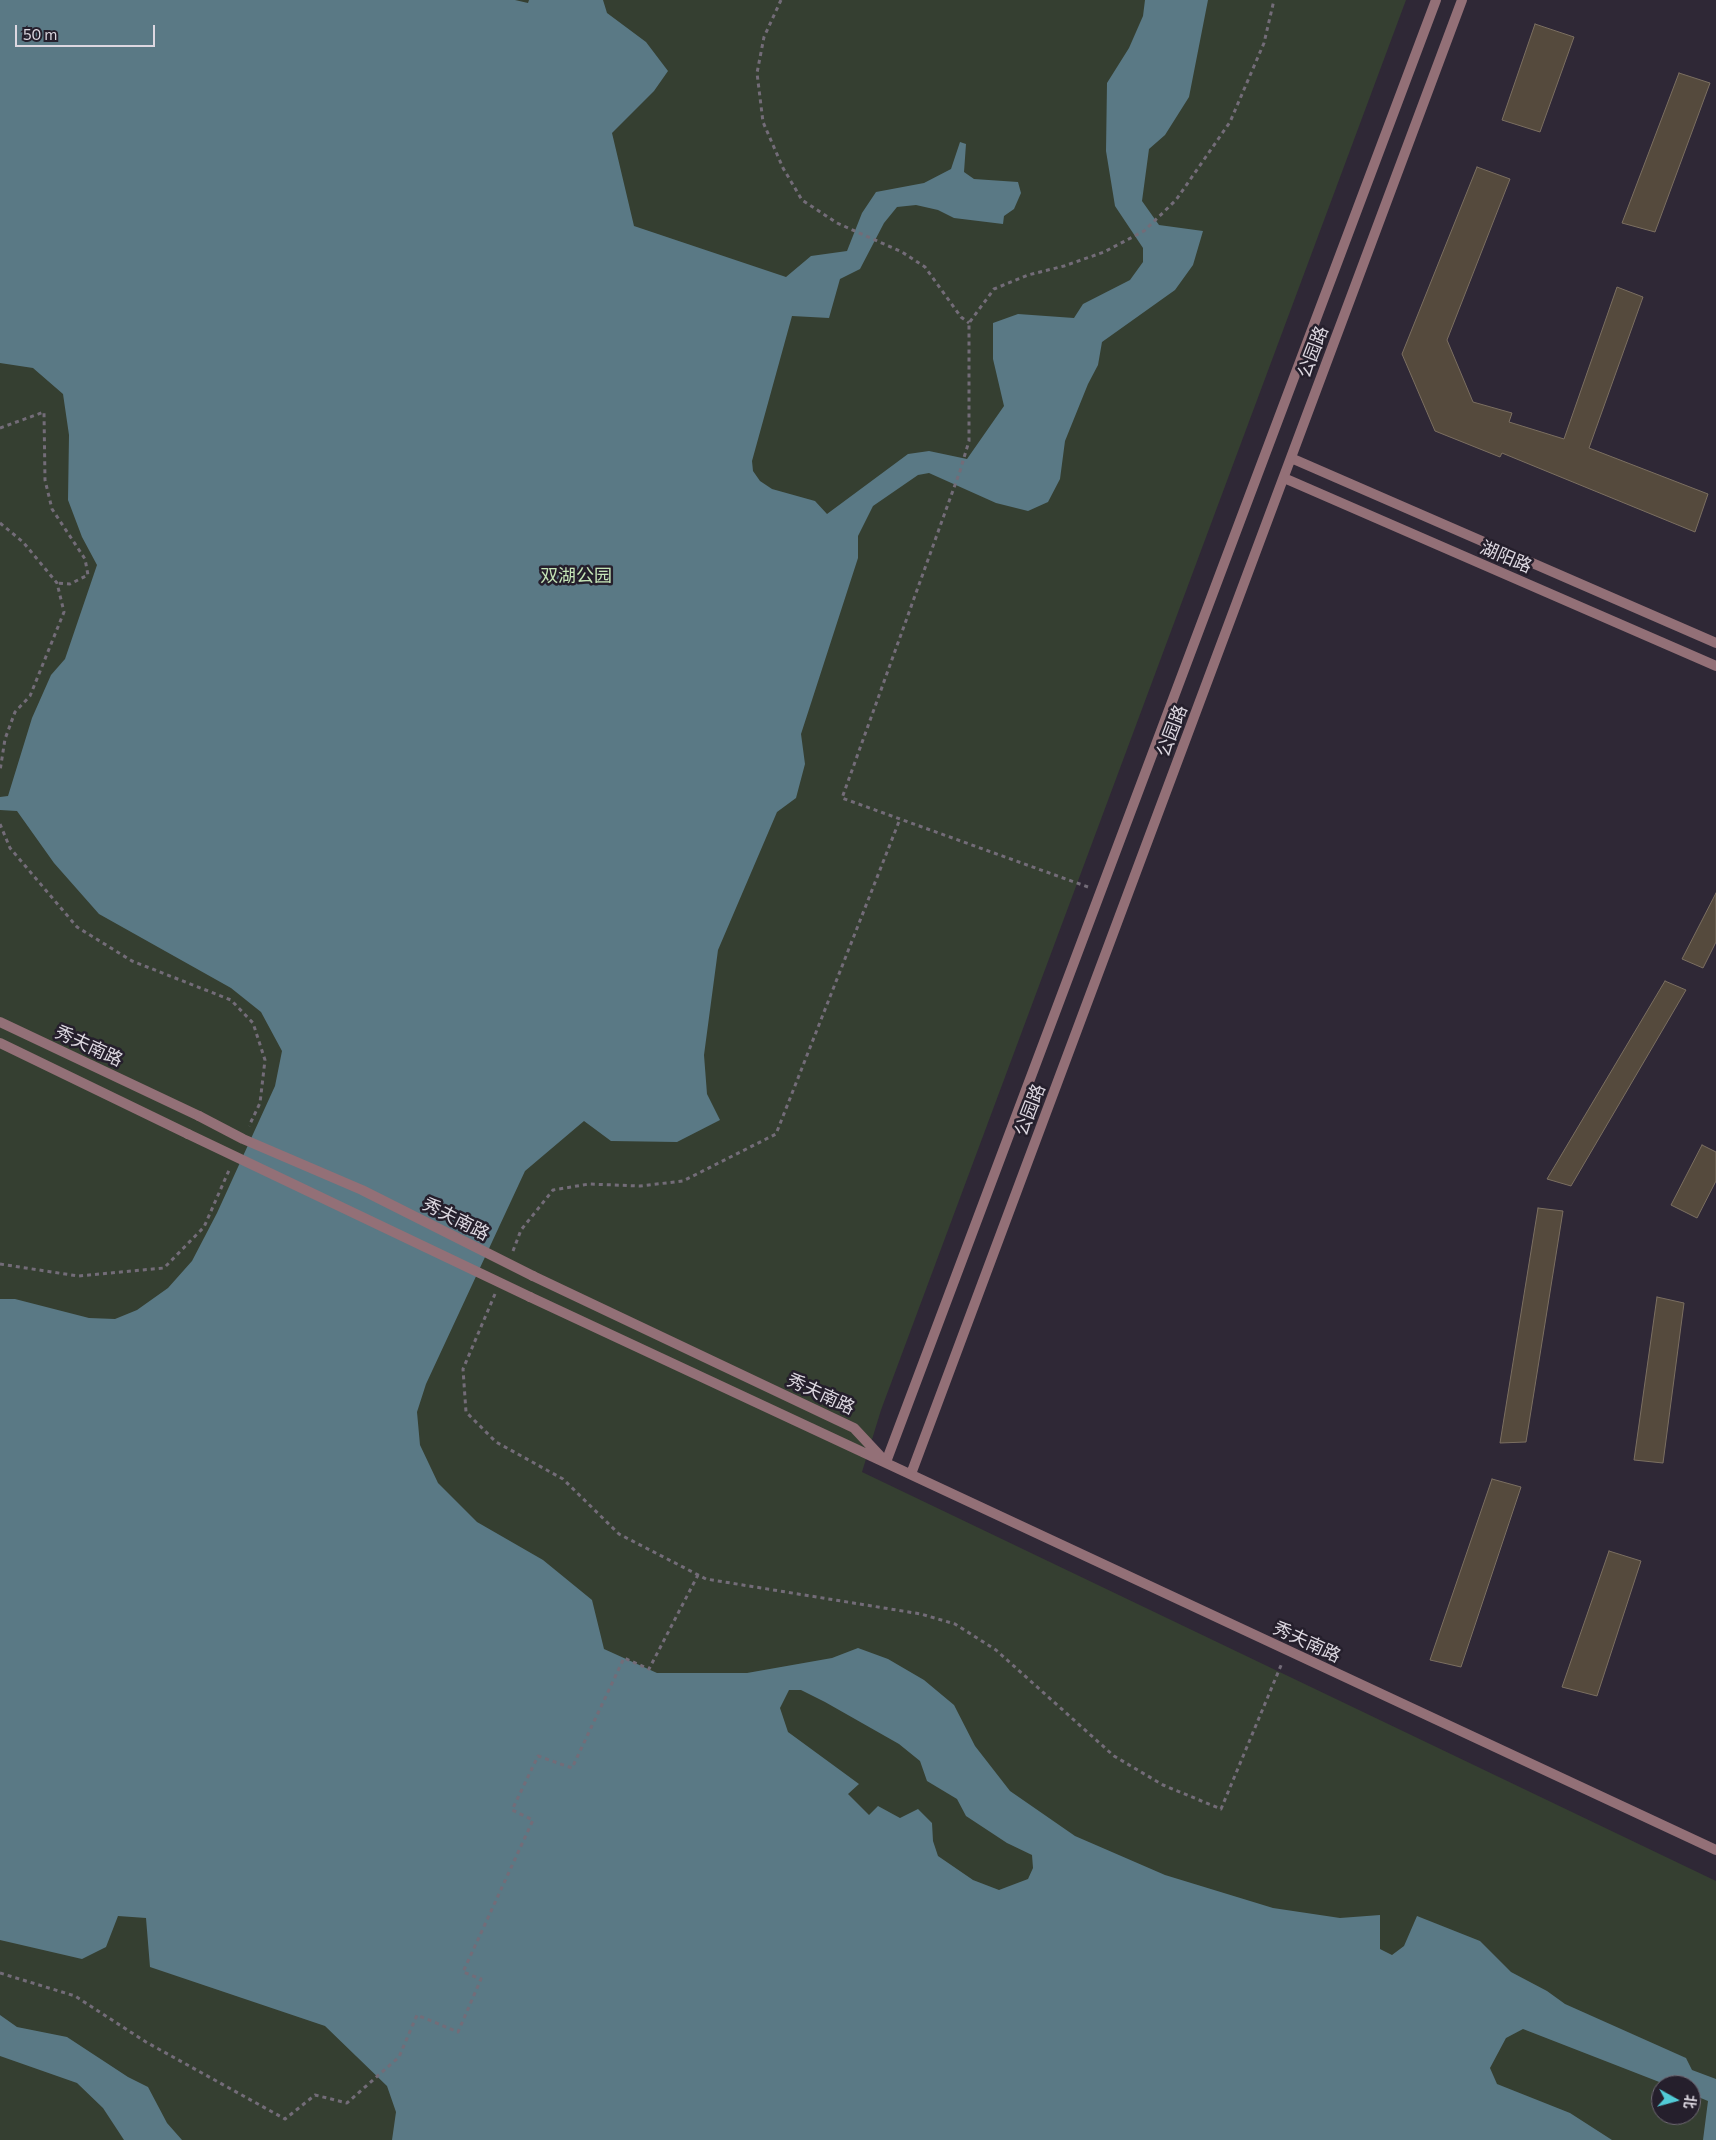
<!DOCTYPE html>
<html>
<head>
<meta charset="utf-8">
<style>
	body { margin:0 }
	#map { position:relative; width:1716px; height:2140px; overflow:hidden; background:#2f2836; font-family:Commissioner,"Noto Sans SC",sans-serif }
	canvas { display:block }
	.north { position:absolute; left:1651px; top:2075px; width:50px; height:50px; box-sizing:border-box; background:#251f2c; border:1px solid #6f6974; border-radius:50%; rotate:97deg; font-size:14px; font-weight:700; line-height:20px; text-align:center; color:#ddd8e1 }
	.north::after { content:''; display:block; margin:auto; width:18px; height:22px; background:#52cbd7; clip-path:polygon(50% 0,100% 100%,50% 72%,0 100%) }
	.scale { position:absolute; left:15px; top:25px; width:140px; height:22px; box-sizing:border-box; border:2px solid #ddd8e1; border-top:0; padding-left:6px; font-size:15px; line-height:18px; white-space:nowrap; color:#ddd8e1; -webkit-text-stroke:4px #251f2c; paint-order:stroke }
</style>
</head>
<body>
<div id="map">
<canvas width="1716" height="2140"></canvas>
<div class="north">北</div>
<div class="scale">50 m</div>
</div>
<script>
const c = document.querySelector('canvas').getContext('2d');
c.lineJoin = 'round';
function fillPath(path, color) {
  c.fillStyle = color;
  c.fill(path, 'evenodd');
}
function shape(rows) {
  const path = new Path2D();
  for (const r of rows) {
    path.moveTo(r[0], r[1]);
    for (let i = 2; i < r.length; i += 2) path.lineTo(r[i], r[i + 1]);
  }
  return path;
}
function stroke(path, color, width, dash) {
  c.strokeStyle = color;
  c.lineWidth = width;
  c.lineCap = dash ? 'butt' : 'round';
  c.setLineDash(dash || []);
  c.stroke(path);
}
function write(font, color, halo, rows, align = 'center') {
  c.font = font + ' Commissioner,"Noto Sans SC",sans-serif';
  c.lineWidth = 5;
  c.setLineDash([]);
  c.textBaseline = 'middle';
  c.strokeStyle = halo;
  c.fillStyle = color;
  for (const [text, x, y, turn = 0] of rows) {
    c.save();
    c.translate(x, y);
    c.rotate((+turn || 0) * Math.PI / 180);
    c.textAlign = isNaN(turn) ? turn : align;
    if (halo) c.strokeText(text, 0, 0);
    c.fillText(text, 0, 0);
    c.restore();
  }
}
fillPath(shape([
	[0,0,1406,0,881,1410,862,1472,1716,1881,1716,2140,0,2140],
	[1661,2085,1691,2085,1691,2115,1661,2115]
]), '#353f31');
fillPath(shape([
	[0,0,515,0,528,3,529,0,603,0,607,13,646,42,668,71,654,91,612,133,634,226,786,277,811,256,847,251,862,213,876,192,924,183,951,169,960,142,966,144,964,172,974,179,1018,182,1021,193,1014,209,1004,216,1003,224,954,218,938,210,916,205,897,207,884,223,860,269,840,279,829,318,792,316,752,461,753,471,760,481,772,489,815,501,827,514,908,454,929,451,967,459,1004,406,993,359,993,323,1018,314,1074,318,1083,304,1130,280,1143,262,1143,248,1115,206,1106,151,1107,83,1129,48,1143,16,1145,0,1208,0,1189,97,1165,135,1149,149,1142,201,1159,225,1203,231,1193,265,1175,290,1102,342,1098,365,1088,384,1065,441,1060,479,1048,502,1028,511,996,503,929,473,918,475,873,506,858,536,858,558,801,734,805,764,796,798,777,812,718,950,704,1055,707,1094,720,1120,677,1142,611,1141,584,1121,525,1171,426,1384,417,1412,420,1445,438,1483,477,1522,543,1560,592,1600,604,1649,657,1673,747,1673,832,1658,858,1648,888,1659,924,1680,954,1705,975,1746,1010,1791,1075,1836,1165,1875,1273,1908,1340,1918,1380,1915,1380,1949,1392,1955,1404,1946,1417,1916,1480,1941,1511,1972,1547,1991,1565,2004,1686,2058,1692,2070,1716,2079,1716,2140,1703,2140,1708,2101,1691,2094,1691,2085,1667,2085,1523,2029,1506,2038,1490,2068,1497,2084,1570,2113,1612,2140,392,2140,396,2112,387,2086,325,2026,150,1967,146,1918,118,1916,106,1947,82,1959,0,1940,0,1299,15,1299,89,1318,115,1319,137,1310,168,1288,192,1261,217,1213,275,1086,282,1051,261,1012,231,988,99,914,54,863,17,811,0,810,0,797,8,796,32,718,51,675,65,659,97,565,82,537,68,500,69,435,63,394,33,368,0,363],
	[789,1690,801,1690,825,1702,899,1744,920,1761,927,1781,957,1799,966,1816,1007,1843,1032,1855,1033,1868,1028,1879,999,1890,973,1880,938,1856,933,1841,932,1823,918,1809,900,1818,878,1806,869,1815,848,1794,859,1784,788,1732,780,1708],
	[0,2015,17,2027,67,2037,128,2077,148,2087,167,2123,182,2140,124,2140,103,2108,77,2083,0,2056]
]), '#5a7985');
const building = shape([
	[1535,24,1574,37,1540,132,1502,120,1535,24],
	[1679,73,1710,83,1655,232,1622,223,1679,73],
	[1477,167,1510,179,1447,340,1473,402,1512,413,1509,422,1564,439,1617,287,1643,297,1589,448,1708,494,1695,532,1502,453,1500,457,1435,431,1402,354,1477,167],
	[1716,893,1716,942,1703,968,1682,959,1716,893],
	[1665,981,1686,990,1571,1186,1547,1179,1665,981],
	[1702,1145,1716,1152,1716,1181,1697,1218,1671,1205,1702,1145],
	[1538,1208,1563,1211,1526,1442,1500,1443,1538,1208],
	[1657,1297,1684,1303,1663,1463,1634,1460,1657,1297],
	[1492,1479,1521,1487,1461,1667,1430,1660,1492,1479],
	[1609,1551,1641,1561,1597,1696,1562,1687,1609,1551]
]);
fillPath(building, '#554a3d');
stroke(building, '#7b6f61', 1);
stroke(shape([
	[781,0,764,37,757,73,763,122,783,168,802,200,837,223,902,252,925,267,961,317,969,323],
	[0,428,44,412,45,480,52,509,85,559,88,575,70,584,57,583],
	[0,523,23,542,57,583,64,612,30,696,15,712,5,739,0,771],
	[0,824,10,848,77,927,132,961,231,1000,253,1023,265,1060,260,1103,249,1126],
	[1088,887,842,798,960,471,969,441,969,323,994,289,1028,275,1064,266,1104,252,1144,231,1176,200,1230,122,1264,43,1274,0],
	[513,1251,521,1230,553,1190,589,1184,640,1186,683,1181,776,1134,900,819],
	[0,1264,78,1276,164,1268,204,1227,230,1168],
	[495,1294,463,1369,466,1412,496,1442,563,1479,619,1534,706,1579,921,1614,955,1624,996,1650,1114,1756,1163,1785,1221,1809,1282,1663],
	[0,1973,75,1996,146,2042,285,2119,315,2095,347,2103,399,2057,417,2015,458,2032,481,1979,463,1972,533,1820,512,1810,538,1756,572,1768,624,1658,649,1669,698,1575]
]), '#736c78', 3, [4, 4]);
stroke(shape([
	[1291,458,1716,643],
	[1284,478,1716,666],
	[0,1022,199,1116],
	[0,1043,188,1134],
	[533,1276,854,1428,882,1458],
	[530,1297,1716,1850],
	[886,1462,1436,0],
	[911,1474,1462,0]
]), '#937077', 10);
stroke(shape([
	[199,1116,243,1139,362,1190,533,1276],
	[188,1134,530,1297]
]), '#937077', 10);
write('18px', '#ddd8e1', '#251f2c', [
	["公园路",1313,352,-69],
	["湖阳路",1506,557,23],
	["公园路",1172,731,-69],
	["秀夫南路",89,1046,25],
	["公园路",1030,1110,-69],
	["秀夫南路",456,1219,27],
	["秀夫南路",821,1394,25],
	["秀夫南路",1307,1642,25]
]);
write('18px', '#c5e5b7', '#251f2c', [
	["双湖公园",576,576]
]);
</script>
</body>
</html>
